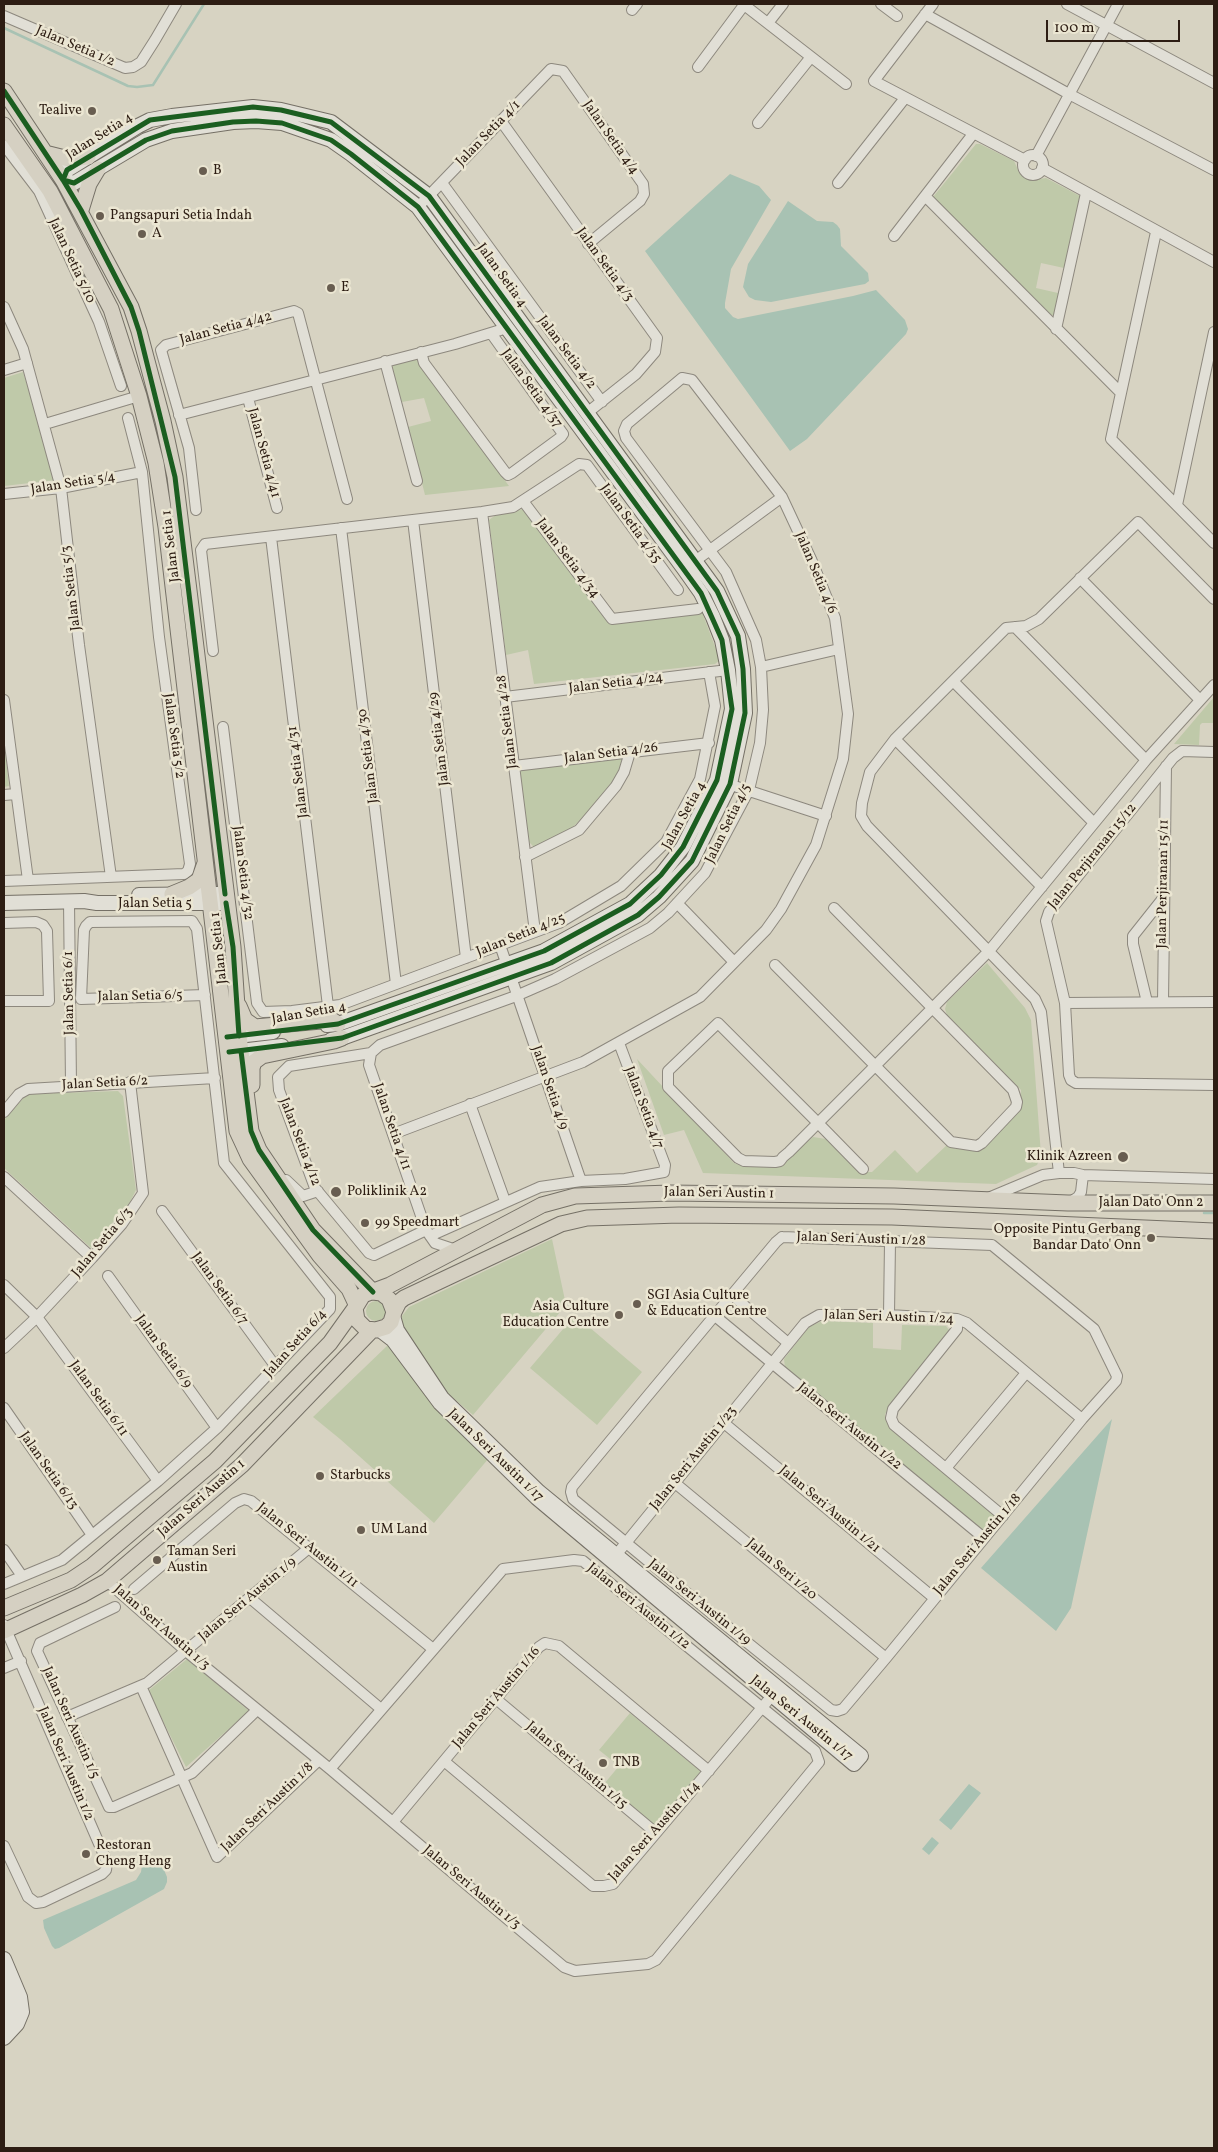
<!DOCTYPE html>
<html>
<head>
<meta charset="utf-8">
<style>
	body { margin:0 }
	#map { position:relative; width:1218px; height:2152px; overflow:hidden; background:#d7d3c2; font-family:Vollkorn,serif }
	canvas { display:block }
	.frame { position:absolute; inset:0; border:5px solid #2d1d13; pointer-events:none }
	.scale { position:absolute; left:1046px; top:20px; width:134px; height:22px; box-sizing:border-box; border:2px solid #2d1d13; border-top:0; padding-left:6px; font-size:15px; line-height:18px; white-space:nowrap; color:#2d1d13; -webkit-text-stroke:4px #ebe6d2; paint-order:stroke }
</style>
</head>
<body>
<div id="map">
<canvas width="1218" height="2152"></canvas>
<div class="frame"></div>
<div class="scale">100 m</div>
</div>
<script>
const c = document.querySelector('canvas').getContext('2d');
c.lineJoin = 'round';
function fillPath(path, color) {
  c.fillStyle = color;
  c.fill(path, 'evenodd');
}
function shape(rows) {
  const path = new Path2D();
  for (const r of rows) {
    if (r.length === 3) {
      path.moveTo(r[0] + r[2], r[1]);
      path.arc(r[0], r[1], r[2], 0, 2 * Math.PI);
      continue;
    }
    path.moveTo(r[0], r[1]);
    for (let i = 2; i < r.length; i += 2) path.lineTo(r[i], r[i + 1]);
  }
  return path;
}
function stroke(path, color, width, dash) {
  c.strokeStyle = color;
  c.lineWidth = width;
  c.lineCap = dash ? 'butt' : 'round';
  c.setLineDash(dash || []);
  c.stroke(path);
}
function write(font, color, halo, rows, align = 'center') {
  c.font = font + ' Vollkorn,serif';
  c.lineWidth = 5;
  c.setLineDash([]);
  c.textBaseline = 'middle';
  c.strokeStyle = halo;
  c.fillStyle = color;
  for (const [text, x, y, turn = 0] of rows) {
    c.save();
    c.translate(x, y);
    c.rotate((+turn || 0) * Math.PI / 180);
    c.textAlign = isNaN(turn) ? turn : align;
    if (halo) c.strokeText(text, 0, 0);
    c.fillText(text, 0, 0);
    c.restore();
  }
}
fillPath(shape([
	[976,144,980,144,1014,161,1020,174,1026,178,1032,180,1046,178,1080,196,1081,199,1064,268,1041,263,1036,288,1058,293,1055,314,1053,315,1050,315,933,197],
	[414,358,417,360,509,486,425,495,408,427,431,421,424,398,402,402,392,370,393,365],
	[23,372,56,480,4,486,4,378],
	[523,509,615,623,702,612,720,660,715,664,534,684,528,650,506,655,489,520,497,514],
	[1214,697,1214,723,1202,723,1200,725,1199,745,1174,744],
	[4,741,9,786,4,787],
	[622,756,621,767,604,796,573,827,535,848,528,841,519,771],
	[987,963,1025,1008,1031,1020,1041,1155,1037,1165,996,1184,703,1173,684,1130,664,1135,637,1059,734,1163,743,1166,779,1166,813,1137,826,1139,860,1172,872,1172,895,1150,917,1173,947,1145,956,1149,978,1149,983,1148,1020,1111,1021,1090,947,1015,945,1009,947,1002],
	[118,1091,123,1096,136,1190,130,1202,91,1248,4,1168,4,1120,27,1094],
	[552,1239,566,1305,473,1415,437,1384,402,1327,402,1316,409,1307],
	[376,1311,10],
	[575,1315,642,1372,597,1425,530,1368],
	[822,1321,873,1323,873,1348,901,1350,902,1325,946,1326,949,1330,885,1414,886,1420,890,1428,997,1516,984,1531,785,1368,784,1359,809,1327],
	[388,1345,434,1406,489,1458,434,1523,340,1439,313,1417],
	[187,1659,249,1711,186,1767,148,1691],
	[630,1713,705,1775,659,1830,604,1784,619,1766,599,1750]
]), '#bfc9a9');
fillPath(shape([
	[730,174,759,186,771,200,731,269,725,303,725,308,733,317,738,319,853,296,876,290,905,320,908,329,906,334,807,439,790,451,645,251],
	[788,201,817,221,833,222,837,225,840,229,841,246,868,273,869,281,865,284,771,302,755,300,749,297,743,287,748,264],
	[1112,1419,1071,1608,1056,1631,981,1568],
	[969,1784,981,1793,951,1830,939,1820],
	[932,1837,939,1843,929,1855,922,1849],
	[154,1859,162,1865,167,1877,167,1882,164,1889,59,1948,55,1949,52,1946,44,1928,43,1920,136,1880,141,1872,142,1865]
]), '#a8c2b3');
stroke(shape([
	[4,28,128,86,137,87,153,85,204,4],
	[1204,1213,1214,1213]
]), '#a8c2b3', 2.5);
const street = shape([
	[743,4,846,84],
	[881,4,897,16],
	[933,4,874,81,1025,160],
	[1067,4,1214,83],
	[632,10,637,4],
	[925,14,1069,94,1214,170],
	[4,16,125,68,133,67,141,62,155,40,176,4],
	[768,23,783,4],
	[698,67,744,5],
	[501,121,657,338,655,352,636,374,587,413],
	[758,123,811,57],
	[4,145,39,191,99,322,121,386],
	[1033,165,10],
	[1036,156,1118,4],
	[1042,168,1214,262],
	[442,183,602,402],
	[838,183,905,98],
	[925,196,1121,393],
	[418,207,551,69,563,71,643,184,644,194,640,201,588,244],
	[1156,232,1111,439,1214,543],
	[894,236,973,134],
	[4,307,23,349,61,488,79,645,111,877],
	[1056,329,1086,193],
	[421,352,424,363,505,472,508,475,512,473,561,437,563,434,491,333],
	[385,361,417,481],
	[4,370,27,363],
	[248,398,277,508],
	[179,415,455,344,507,328],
	[45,424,139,396],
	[4,494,61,488,142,472],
	[523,501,612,619,698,609],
	[1177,505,1214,332],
	[196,510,189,448,161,350,166,345,294,311,298,313,347,499],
	[482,512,535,932],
	[413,520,466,958],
	[341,528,396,984],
	[271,537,328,1006],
	[691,564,782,497],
	[1080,578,1200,700],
	[1015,627,1146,760],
	[213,651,201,550,205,544,482,512,513,507,579,464,587,465,678,590],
	[761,667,839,649],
	[953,681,1094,823],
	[505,697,728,670],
	[4,700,28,880],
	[223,727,257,1003,263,1012,292,1011,340,1005,535,932,559,923,621,886,666,842,700,779,715,706,709,672],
	[895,739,1042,887],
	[1214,752,1182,751,1173,758,1049,912,1046,921,1065,1003,1069,1075,1071,1080,1076,1083,1214,1085],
	[514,766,709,743],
	[725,783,826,816],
	[4,795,16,794],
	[525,857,579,830,616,786,624,772,630,752],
	[4,881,184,874,188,871,190,864,159,637,142,472,128,418],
	[69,901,71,1085],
	[677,903,734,962],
	[4,923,36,922,43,925,47,931,49,1001,4,1001],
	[500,945,581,1181],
	[775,965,951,1142,977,1146,982,1143,1016,1107,1017,1102,1013,1090,834,908],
	[1147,1002,1133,944,1133,936,1164,897],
	[1163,1002,1166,766],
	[1065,1003,1214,1002],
	[371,1053,380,1045,516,996,555,979,650,928,668,913,705,873,749,790,760,743,763,710,761,667,756,640,726,572,626,438,624,431,627,424,682,378,692,380,782,497,811,559,835,618,848,714,843,759,816,845,781,909,766,930,700,997,583,1062,393,1134],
	[371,1053,289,1066,278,1077,279,1090,315,1188,369,1253,374,1255,426,1230],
	[371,1053,369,1065,426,1230,435,1243,456,1250],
	[470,1104,505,1201],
	[4,1112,19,1094,28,1089,215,1078],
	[863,1169,818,1123,718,1023,668,1071,668,1087,738,1158,744,1161,775,1162,780,1161,783,1157,789,1152,875,1066,989,951,1146,760,1214,685],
	[1059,1173,1041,1012,1035,999,867,826,861,816,862,803,870,772,895,739,1006,628,1026,626,1039,619,1138,522,1214,599],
	[4,1177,92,1258],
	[286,1180,303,1196,318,1191],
	[988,1198,1043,1175,1059,1173,1074,1173,1083,1175,1214,1179],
	[1069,1203,1078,1197,1081,1192,1083,1175],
	[162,1211,276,1367],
	[430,1236,540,1187,581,1181,625,1179,664,1172,665,1165,619,1043],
	[782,1237,992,1245,1094,1329,1117,1376,1116,1381,1082,1419,886,1658,843,1709,837,1711,831,1710,728,1627,573,1499,571,1492,572,1487,645,1399,776,1242,782,1237],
	[108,1276,217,1428],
	[4,1285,37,1317,158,1481],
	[732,1295,788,1343],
	[889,1315,890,1242],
	[715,1316,984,1538],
	[957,1319,957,1329,893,1409,891,1418,894,1425,1003,1516],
	[4,1348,37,1317,92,1258,122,1224,143,1193,130,1082],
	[4,1408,92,1535],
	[724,1423,934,1598],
	[946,1468,1026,1373],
	[675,1483,886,1658],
	[4,1550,22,1576],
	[612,1560,805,1323,819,1315,889,1315,957,1319,967,1323,1082,1419],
	[107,1581,187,1652,330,1769,564,1967,575,1971,648,1964,656,1960,819,1762,815,1751,583,1561,574,1560,503,1569,330,1769],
	[4,1584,62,1560,158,1481,217,1428,330,1309,330,1297,224,1163,197,929,192,921,90,922,86,926,84,930,81,999,205,995],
	[134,1589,235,1503,244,1499,251,1501,433,1649],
	[250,1598,381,1709],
	[115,1607,40,1643,37,1651,109,1807,114,1807,192,1773,257,1710],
	[4,1625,107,1862,106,1870,102,1874,43,1902,36,1903,28,1897,4,1846],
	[4,1668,21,1661],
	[141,1686,217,1857,319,1760],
	[496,1699,656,1833],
	[67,1717,147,1683,309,1548],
	[444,1761,593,1886,604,1886,613,1884,776,1691],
	[393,1822,539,1647,545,1643,559,1646,709,1771]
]);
const secondary = shape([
	[139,895,220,894],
	[4,903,84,901,97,903,226,903],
	[327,1025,338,1024,544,951,630,904,661,875,683,847,717,780,732,709,728,670,722,640,713,617,701,593,684,569,418,207,351,154,331,140,282,123,256,121,233,122,172,131,146,140,74,183,63,180,67,170,138,126,150,120,172,116,253,107,281,110,331,122,429,196,717,591,738,636,743,669,745,713,730,784,692,861,659,897,638,915,551,963,342,1038,331,1040],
	[228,1037,273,1032],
	[232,1052,282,1046],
	[380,1330,393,1340,440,1403,537,1498,854,1764,861,1756,539,1492,442,1398,397,1330,393,1316],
	[4,1959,20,1997,22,2012,17,2024,4,2038],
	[4,1985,10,1999,11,2011,7,2025,4,2028]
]);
const primary = shape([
	[4,91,63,180,131,307,139,331,163,421,175,477,233,947,239,1036,251,1131,259,1150,313,1230,373,1292],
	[4,125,50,191,111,309,139,396,156,463,166,527,237,1131,250,1159,320,1256,349,1289,356,1304],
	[45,153,69,159,88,157],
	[81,210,89,184,98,169],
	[172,894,189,887,199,880,205,863],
	[239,1006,245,1020,255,1027,332,1020,338,1024],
	[252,1085,252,1068,254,1062,262,1056,334,1041,342,1038],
	[373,1292,381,1293,389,1299,394,1312,391,1322,386,1327,376,1330,366,1329,357,1320,355,1308,363,1295,390,1285,542,1205,575,1196,671,1193,894,1196,1068,1203,1214,1203],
	[394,1312,399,1302,404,1298,561,1224,587,1218,679,1215,892,1217,1214,1231],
	[4,1608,71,1580,92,1566,215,1461,330,1343,355,1308],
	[4,1631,82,1595,107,1581,242,1465,372,1330]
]);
stroke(street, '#8d887e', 12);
stroke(secondary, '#757066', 16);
stroke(primary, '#757066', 17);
stroke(street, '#e1dfd6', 10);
stroke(secondary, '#e1dfd6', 14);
stroke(primary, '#d5d0c2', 15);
stroke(shape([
	[4,91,63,180,81,210,131,307,139,331,175,477,225,894],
	[63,180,67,170,150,120,253,107,281,110,331,122,429,196,717,591,738,636,743,669,745,713,730,784,692,861,659,897,638,915,551,963,342,1038,229,1052],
	[63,180,74,183,146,140,172,131,233,122,256,121,282,123,331,140,351,154,418,207,701,593,722,640,732,709,717,780,683,847,661,875,630,904,544,951,338,1024,227,1037],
	[226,903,233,947,239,1036],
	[241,1051,251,1131,259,1150,313,1230,373,1292]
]), '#1b5e20', 5);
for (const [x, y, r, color] of [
	[92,111,5,"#685d50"],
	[203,171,5,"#685d50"],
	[100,216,5,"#685d50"],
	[142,234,5,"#685d50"],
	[331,288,5,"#685d50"],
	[1123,1157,6,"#685d50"],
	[336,1192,6,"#685d50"],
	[365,1223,5,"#685d50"],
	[1151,1238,5,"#685d50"],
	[637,1304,5,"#685d50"],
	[619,1315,5,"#685d50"],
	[320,1476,5,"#685d50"],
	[361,1530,5,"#685d50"],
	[157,1560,5,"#685d50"],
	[603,1763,5,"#685d50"],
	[86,1854,5,"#685d50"]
]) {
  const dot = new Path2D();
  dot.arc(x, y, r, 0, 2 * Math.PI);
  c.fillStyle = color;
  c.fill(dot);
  stroke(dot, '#ebe6d2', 2);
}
write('14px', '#2d1d13', '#ebe6d2', [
	["Jalan Setia 1/2",75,47,23],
	["Jalan Setia 4/1",489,134,-46],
	["Jalan Setia 4",100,137,-32],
	["Jalan Setia 4/4",610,138,55],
	["Jalan Setia 5/10",71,261,65],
	["Jalan Setia 4/3",604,265,54],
	["Jalan Setia 4",501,276,54],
	["Jalan Setia 4/42",226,329,-15],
	["Jalan Setia 4/2",566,353,53],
	["Jalan Setia 4/37",531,389,54],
	["Jalan Setia 4/41",263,453,75],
	["Jalan Setia 5/4",73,484,-9],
	["Jalan Setia 4/35",630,524,54],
	["Jalan Setia 1",172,546,-97],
	["Jalan Setia 4/34",567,559,53],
	["Jalan Setia 4/6",815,573,67],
	["Jalan Setia 5/3",72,588,-97],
	["Jalan Setia 4/24",616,684,-7],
	["Jalan Setia 4/28",508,722,-97],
	["Jalan Setia 5/2",173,736,82],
	["Jalan Setia 4/29",440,739,-97],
	["Jalan Setia 4/26",611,754,-7],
	["Jalan Setia 4/30",369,756,-97],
	["Jalan Setia 4/31",299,772,-97],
	["Jalan Setia 4",685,816,-61],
	["Jalan Setia 4/5",729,824,-64],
	["Jalan Perjiranan 15/12",1093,857,-51],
	["Jalan Setia 4/32",242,873,83],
	["Jalan Perjiranan 15/11",1164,884,-89],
	["Jalan Setia 5",155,904],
	["Jalan Setia 4/25",521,936,-22],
	["Jalan Setia 1",220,948,-96],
	["Jalan Setia 6/1",70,993,-91],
	["Jalan Setia 6/5",140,997,-1],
	["Jalan Setia 4",309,1014,-10],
	["Jalan Setia 6/2",105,1084,-3],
	["Jalan Setia 4/9",549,1088,71],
	["Jalan Setia 4/7",643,1108,69],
	["Jalan Setia 4/11",391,1127,71],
	["Jalan Setia 4/12",299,1142,69],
	["Jalan Seri Austin 1",719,1194,1],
	["Jalan Dato' Onn 2",1151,1203],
	["Jalan Seri Austin 1/28",861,1240,2],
	["Jalan Setia 6/3",103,1243,-50],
	["Jalan Setia 6/7",219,1289,54],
	["Jalan Seri Austin 1/24",889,1318,2],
	["Jalan Setia 6/4",296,1344,-48],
	["Jalan Setia 6/9",163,1352,54],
	["Jalan Setia 6/11",98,1399,54],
	["Jalan Seri Austin 1/22",849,1427,39],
	["Jalan Seri Austin 1/17",495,1456,44],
	["Jalan Seri Austin 1/23",694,1459,-51],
	["Jalan Setia 6/13",48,1471,55],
	["Jalan Seri Austin 1",202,1499,-41],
	["Jalan Seri Austin 1/21",829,1510,40],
	["Jalan Seri Austin 1/18",978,1545,-50],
	["Jalan Seri Austin 1/11",307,1546,39],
	["Jalan Seri 1/20",781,1570,40],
	["Jalan Seri Austin 1/9",248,1600,-40],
	["Jalan Seri Austin 1/19",699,1603,39],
	["Jalan Seri Austin 1/12",638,1607,39],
	["Jalan Seri Austin 1/3",161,1628,41],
	["Jalan Seri Austin 1/16",497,1698,-50],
	["Jalan Seri Austin 1/17",801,1719,39],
	["Jalan Seri Austin 1/5",70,1723,66],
	["Jalan Seri Austin 1/2",65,1764,67],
	["Jalan Seri Austin 1/15",576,1766,40],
	["Jalan Seri Austin 1/8",268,1808,-44],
	["Jalan Seri Austin 1/14",655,1832,-48],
	["Jalan Seri Austin 1/3",471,1888,40]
]);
write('14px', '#2d1d13', '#ebe6d2', [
	["Tealive",82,111,"right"],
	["B",213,171],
	["Pangsapuri Setia Indah",110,216],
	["A",152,234],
	["E",341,288],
	["Klinik Azreen",1112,1157,"right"],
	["Poliklinik A2",347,1192],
	["99 Speedmart",375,1223],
	["Opposite Pintu Gerbang",1141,1230,"right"],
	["Bandar Dato' Onn",1141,1246,"right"],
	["SGI Asia Culture",647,1296],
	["& Education Centre",647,1312],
	["Asia Culture",609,1307,"right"],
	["Education Centre",609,1323,"right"],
	["Starbucks",330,1476],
	["UM Land",371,1530],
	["Taman Seri",167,1552],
	["Austin",167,1568],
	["TNB",613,1763],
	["Restoran",96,1846],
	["Cheng Heng",96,1862]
], 'left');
</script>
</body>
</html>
